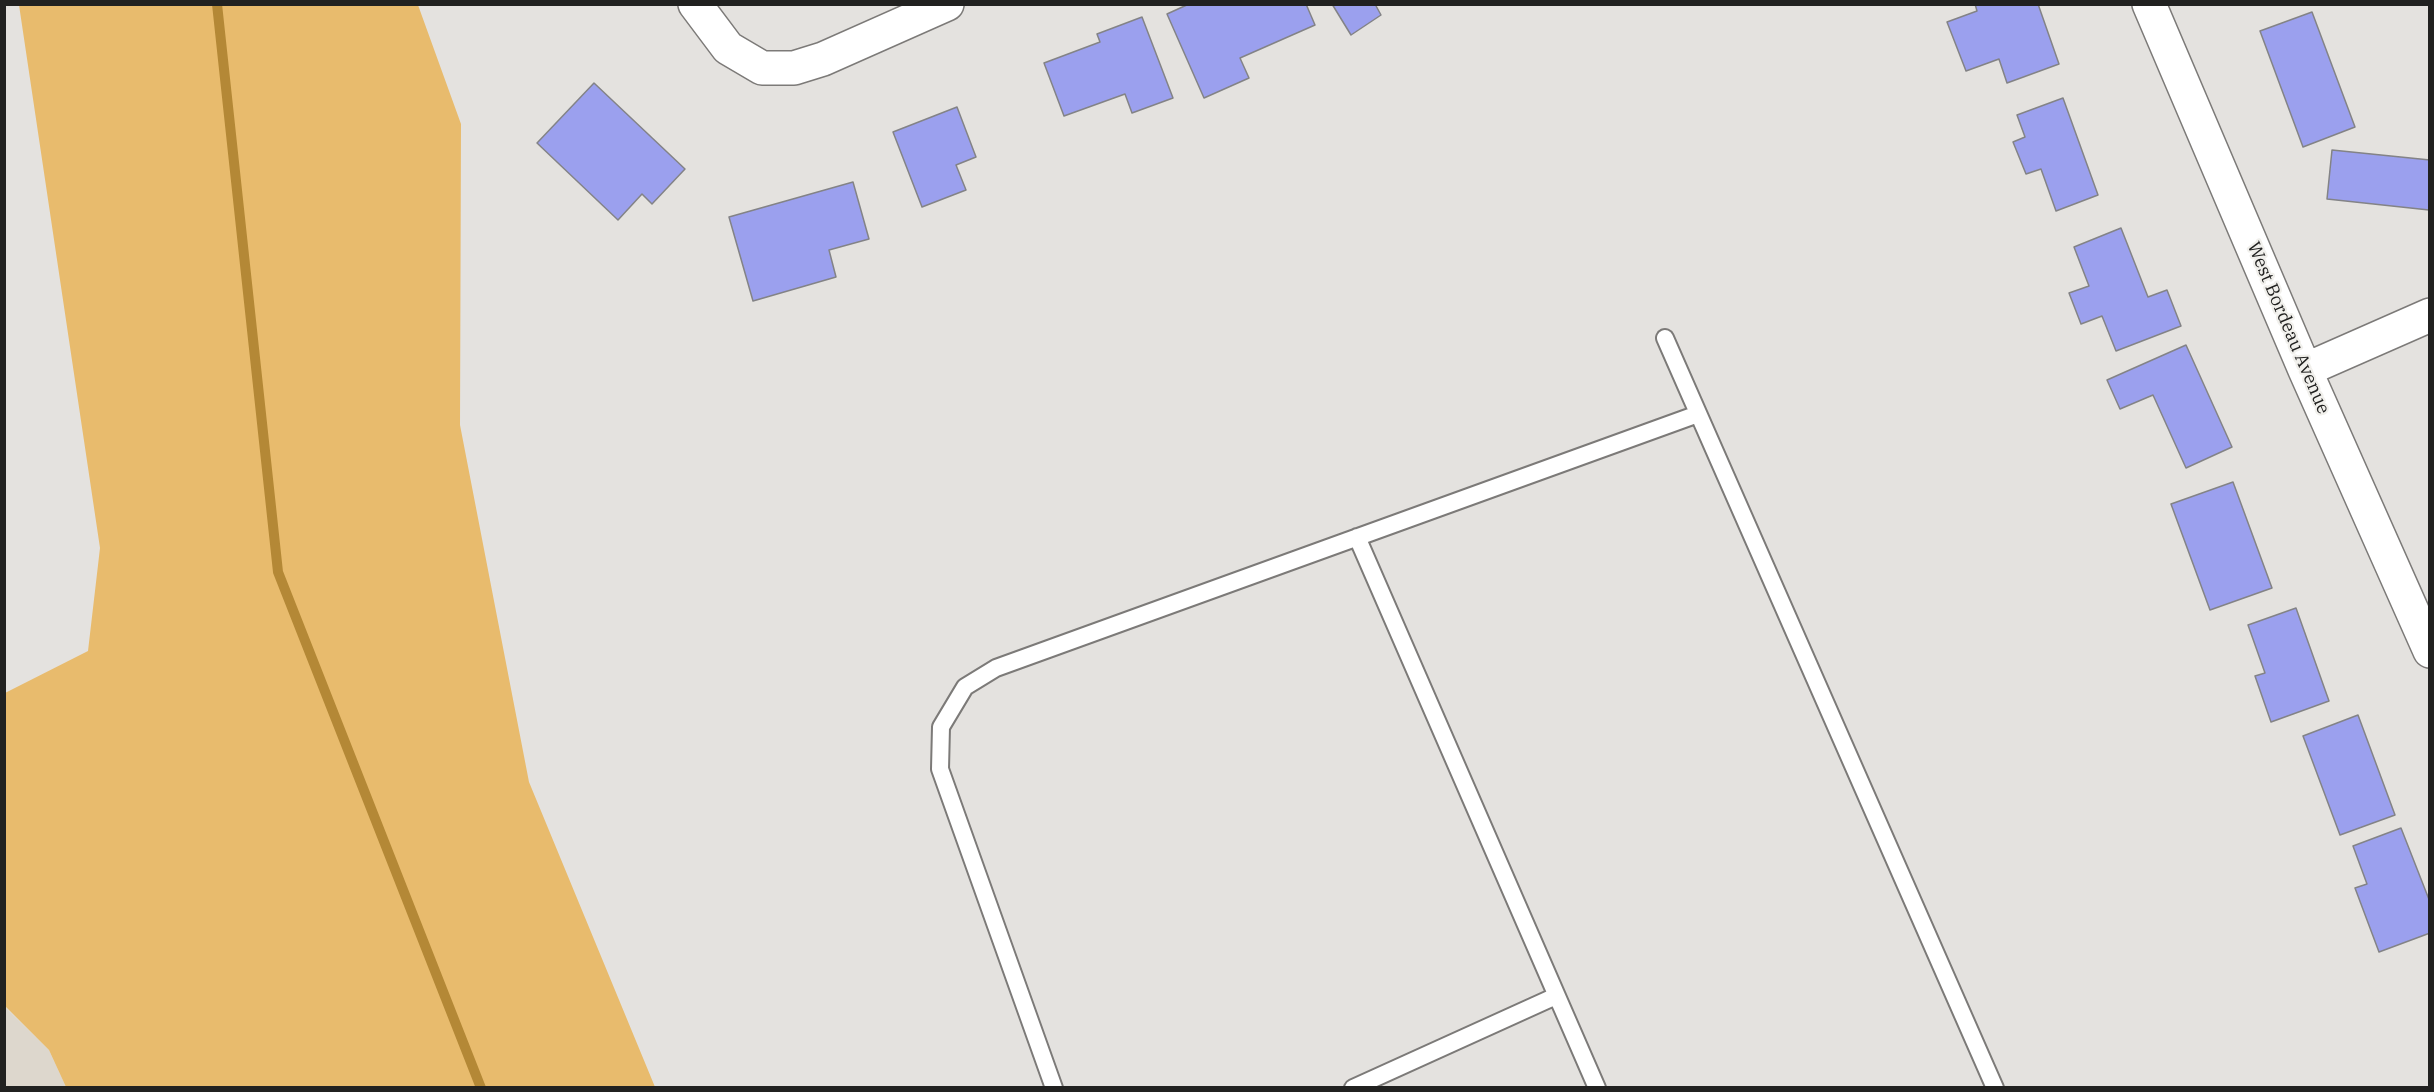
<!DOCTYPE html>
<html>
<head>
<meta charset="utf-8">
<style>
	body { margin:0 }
	#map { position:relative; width:2434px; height:1092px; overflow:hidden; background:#e4e2df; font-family:"IBM Plex Serif",serif }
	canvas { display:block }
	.frame { position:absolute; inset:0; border:6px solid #212120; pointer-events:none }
</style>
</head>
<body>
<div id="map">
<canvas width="2434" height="1092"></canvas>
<div class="frame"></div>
</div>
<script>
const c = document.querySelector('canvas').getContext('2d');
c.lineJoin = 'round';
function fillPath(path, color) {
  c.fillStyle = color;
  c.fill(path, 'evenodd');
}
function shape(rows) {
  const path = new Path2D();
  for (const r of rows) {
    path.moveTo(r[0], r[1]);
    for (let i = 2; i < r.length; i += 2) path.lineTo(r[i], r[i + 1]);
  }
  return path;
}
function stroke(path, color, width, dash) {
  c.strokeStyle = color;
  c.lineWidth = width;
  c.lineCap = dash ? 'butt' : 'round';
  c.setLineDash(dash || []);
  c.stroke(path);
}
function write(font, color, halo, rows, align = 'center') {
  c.font = font + ' "IBM Plex Serif",serif';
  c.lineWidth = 4.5;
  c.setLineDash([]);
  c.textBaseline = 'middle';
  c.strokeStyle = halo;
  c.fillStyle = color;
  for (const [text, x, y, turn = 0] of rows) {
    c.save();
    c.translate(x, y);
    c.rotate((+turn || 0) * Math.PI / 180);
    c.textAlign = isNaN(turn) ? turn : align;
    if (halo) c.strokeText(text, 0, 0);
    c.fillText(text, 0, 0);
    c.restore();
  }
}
fillPath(shape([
	[4,1006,49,1050,66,1087,5,1087]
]), '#ddd7cd');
fillPath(shape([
	[19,5,418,5,461,124,460,425,529,782,655,1087,66,1087,49,1050,5,1006,5,693,88,651,100,548]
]), '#e8bb6d');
stroke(shape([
	[217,4,278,572,481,1088]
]), '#b48836', 10);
const building = shape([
	[1189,4,1306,4,1315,25,1240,58,1249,78,1204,98,1167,14,1189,4],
	[1332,4,1375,4,1381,15,1351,35,1332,4],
	[1975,4,2038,4,2059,64,2007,83,1999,59,1966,71,1947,22,1977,11,1975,4],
	[2312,12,2355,127,2303,147,2260,31,2312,12],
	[1142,17,1173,98,1132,113,1125,94,1064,116,1044,63,1100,42,1097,34,1142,17],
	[594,83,685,169,652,204,642,194,618,220,537,143,594,83],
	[2063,98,2098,195,2056,211,2041,169,2026,174,2013,142,2025,137,2017,115,2063,98],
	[957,107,976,157,956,165,966,190,922,207,893,132,957,107],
	[2332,150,2430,160,2429,210,2327,199,2332,150],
	[853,182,869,239,829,250,836,277,753,301,729,217,853,182],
	[2121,228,2148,297,2167,290,2181,326,2116,351,2102,316,2081,324,2069,293,2089,286,2074,247,2121,228],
	[2186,345,2232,447,2186,468,2153,395,2120,409,2107,380,2186,345],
	[2233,482,2272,588,2210,610,2171,504,2233,482],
	[2296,608,2329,701,2271,722,2255,676,2265,673,2248,625,2296,608],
	[2358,715,2395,815,2340,835,2303,736,2358,715],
	[2401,828,2430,902,2430,933,2379,952,2355,888,2367,884,2353,846,2401,828]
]);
fillPath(building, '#9ba0ee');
stroke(building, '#838386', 1.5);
const lane = shape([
	[1665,338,1995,1088],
	[1357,537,1597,1088],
	[1054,1088,940,769,941,727,965,687,996,668,1698,414],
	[1353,1088,1556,996]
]);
const street = shape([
	[695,4,728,48,762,68,794,68,823,59,947,4],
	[2149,4,2305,370,2430,651],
	[2305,370,2430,315]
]);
stroke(lane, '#7c7a78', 20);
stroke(street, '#7c7a78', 36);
stroke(lane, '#fff', 16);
stroke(street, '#fff', 33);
write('18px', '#212120', '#f1f0ec', [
	["West Bordeau Avenue",2288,328,67]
]);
</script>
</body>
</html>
